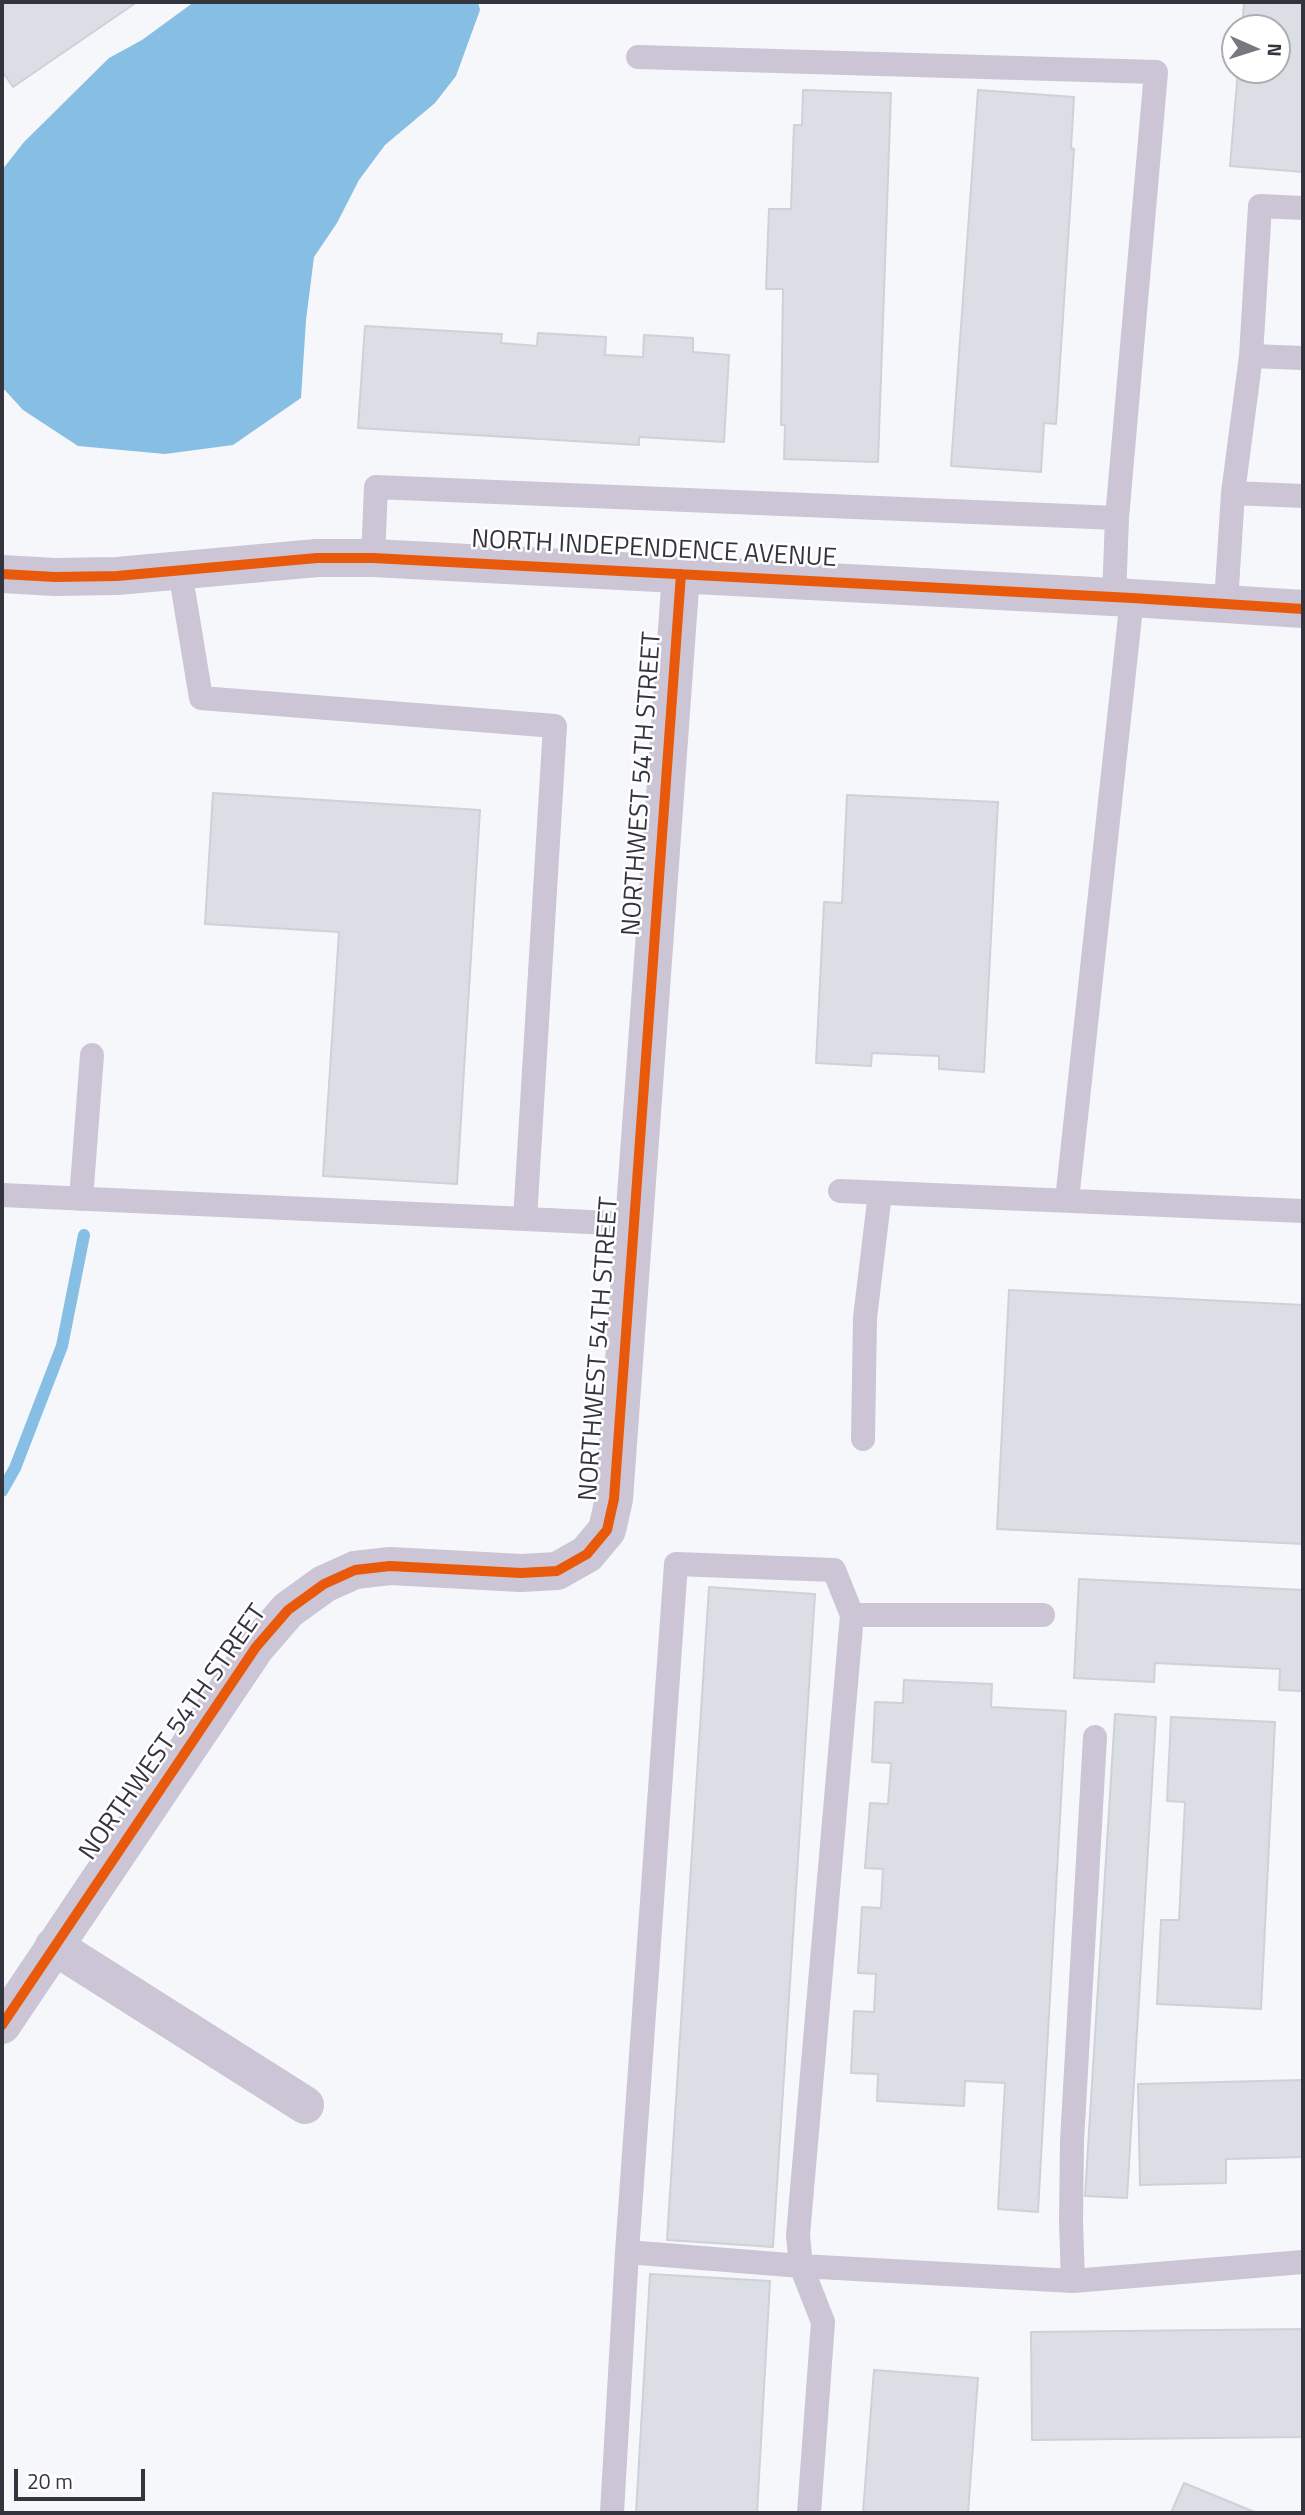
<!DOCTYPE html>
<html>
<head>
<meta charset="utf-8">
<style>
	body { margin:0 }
	#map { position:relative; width:1305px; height:2515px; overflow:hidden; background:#f6f7fa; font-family:"Titillium Web",sans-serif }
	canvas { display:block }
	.frame { position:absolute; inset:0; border:4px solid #33343e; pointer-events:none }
	.north { position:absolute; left:1221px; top:14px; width:70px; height:70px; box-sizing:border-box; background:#fff; border:2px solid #adaeb2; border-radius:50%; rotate:93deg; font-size:19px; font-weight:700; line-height:28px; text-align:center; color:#33343e }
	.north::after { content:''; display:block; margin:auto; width:24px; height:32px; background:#777880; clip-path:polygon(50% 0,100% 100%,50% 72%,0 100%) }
	.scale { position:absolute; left:14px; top:2469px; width:131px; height:32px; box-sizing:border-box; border:4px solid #33343e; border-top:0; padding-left:9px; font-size:21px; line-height:24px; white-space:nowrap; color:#33343e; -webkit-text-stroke:5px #fff; paint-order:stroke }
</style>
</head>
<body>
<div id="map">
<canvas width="1305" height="2515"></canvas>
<div class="frame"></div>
<div class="north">N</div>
<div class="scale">20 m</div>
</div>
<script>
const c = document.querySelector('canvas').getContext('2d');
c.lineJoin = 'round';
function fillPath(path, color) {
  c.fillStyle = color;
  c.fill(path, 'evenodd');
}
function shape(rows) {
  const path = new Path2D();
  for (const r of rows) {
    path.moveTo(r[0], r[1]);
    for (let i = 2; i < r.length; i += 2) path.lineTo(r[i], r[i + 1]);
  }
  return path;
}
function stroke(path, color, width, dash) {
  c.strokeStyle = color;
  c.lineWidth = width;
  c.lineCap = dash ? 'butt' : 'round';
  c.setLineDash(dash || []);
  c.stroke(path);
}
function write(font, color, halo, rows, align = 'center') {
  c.font = font + ' "Titillium Web",sans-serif';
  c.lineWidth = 5;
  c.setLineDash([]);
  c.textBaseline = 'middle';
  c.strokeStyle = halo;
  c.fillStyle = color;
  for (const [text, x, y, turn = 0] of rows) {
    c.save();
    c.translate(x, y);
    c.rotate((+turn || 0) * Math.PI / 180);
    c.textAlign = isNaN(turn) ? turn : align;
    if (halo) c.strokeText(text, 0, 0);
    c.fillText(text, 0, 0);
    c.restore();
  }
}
fillPath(shape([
	[194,2,478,2,480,10,456,76,435,103,385,145,359,180,337,223,314,257,306,320,301,398,233,445,165,454,78,446,23,410,2,387,2,170,24,142,109,58,142,40]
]), '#87bee4');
stroke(shape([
	[2,1491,15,1468,62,1346,84,1235]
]), '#87bee4', 12);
const building = shape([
	[2,2,137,2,13,87,2,71,2,2],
	[1244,2,1303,2,1303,172,1230,166,1238,70,1277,70,1277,28,1242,28,1244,2],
	[803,90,891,93,878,462,784,459,785,425,781,425,783,289,766,289,769,209,791,209,794,125,802,125,803,90],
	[978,90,1074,97,1071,148,1074,149,1056,424,1044,423,1041,472,951,466,978,90],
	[365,326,502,334,501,343,537,346,538,333,606,337,605,355,643,357,644,335,693,338,693,352,729,355,724,442,639,437,639,445,358,428,365,326],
	[213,793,480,810,457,1184,323,1176,339,932,205,924,213,793],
	[847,795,998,802,984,1072,939,1069,939,1056,872,1053,871,1066,816,1063,824,902,842,903,847,795],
	[1009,1290,1303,1305,1303,1544,997,1529,1009,1290],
	[1079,1579,1303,1590,1303,1691,1279,1690,1280,1669,1155,1663,1154,1682,1074,1678,1079,1579],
	[709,1587,815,1594,773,2247,667,2240,709,1587],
	[904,1680,992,1684,991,1707,1066,1711,1038,2212,998,2209,1005,2083,965,2081,964,2106,877,2101,878,2074,851,2073,854,2011,874,2012,876,1974,858,1973,862,1907,881,1908,883,1869,865,1868,870,1803,888,1804,891,1763,872,1762,875,1702,903,1703,904,1680],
	[1115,1714,1156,1717,1127,2198,1085,2196,1115,1714],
	[1171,1717,1275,1722,1261,2009,1157,2004,1161,1920,1179,1920,1185,1802,1167,1801,1171,1717],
	[1303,2080,1303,2157,1226,2159,1226,2183,1140,2185,1138,2084,1303,2080],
	[650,2274,770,2281,757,2513,636,2513,650,2274],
	[1303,2329,1303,2437,1032,2440,1031,2332,1303,2329],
	[874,2370,978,2378,968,2513,863,2513,874,2370],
	[1184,2483,1257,2513,1171,2513,1184,2483]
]);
fillPath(building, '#dbdfe5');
stroke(building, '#ced1d7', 2);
stroke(shape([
	[1251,356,1303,358],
	[1233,493,1303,496],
	[373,558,376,487,1117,518,1156,72,638,57],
	[180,571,201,698,555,726,525,1219,632,1224],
	[1114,597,1117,518],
	[1226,603,1233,493,1251,356,1260,206,1303,208],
	[840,1191,1303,1211],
	[2,1195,525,1219],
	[81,1199,92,1055],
	[1067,1200,1132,598],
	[863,1439,865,1318,880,1193],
	[852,1615,1043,1615],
	[627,2252,676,1564,834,1570,852,1615,798,2235,801,2266,823,2322,809,2513],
	[1073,2281,1071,2222,1072,2141,1095,1737],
	[612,2513,627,2252,801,2266,1073,2281,1303,2262]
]), '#cbc5d5', 24);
stroke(shape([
	[54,1946,305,2105],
	[2,2025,256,1647,288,1610,324,1584,355,1570,390,1566,521,1573,557,1571,587,1554,607,1530,614,1499,681,574]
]), '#cbc5d5', 38);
stroke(shape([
	[2,574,55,577,117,576,317,558,373,558,1132,598,1303,609]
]), '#cbc5d5', 38);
stroke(shape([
	[2,574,55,577,117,576,317,558,373,558,1132,598,1303,609],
	[2,2025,256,1647,288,1610,324,1584,355,1570,390,1566,521,1573,557,1571,587,1554,607,1530,614,1499,681,574]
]), '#e8590c', 10);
write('26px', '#33343e', '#fff', [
	["NORTH INDEPENDENCE AVENUE",654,550,3],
	["NORTHWEST 54TH STREET",643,784,-86],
	["NORTHWEST 54TH STREET",600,1349,-86],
	["NORTHWEST 54TH STREET",174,1733,-55]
]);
</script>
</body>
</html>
